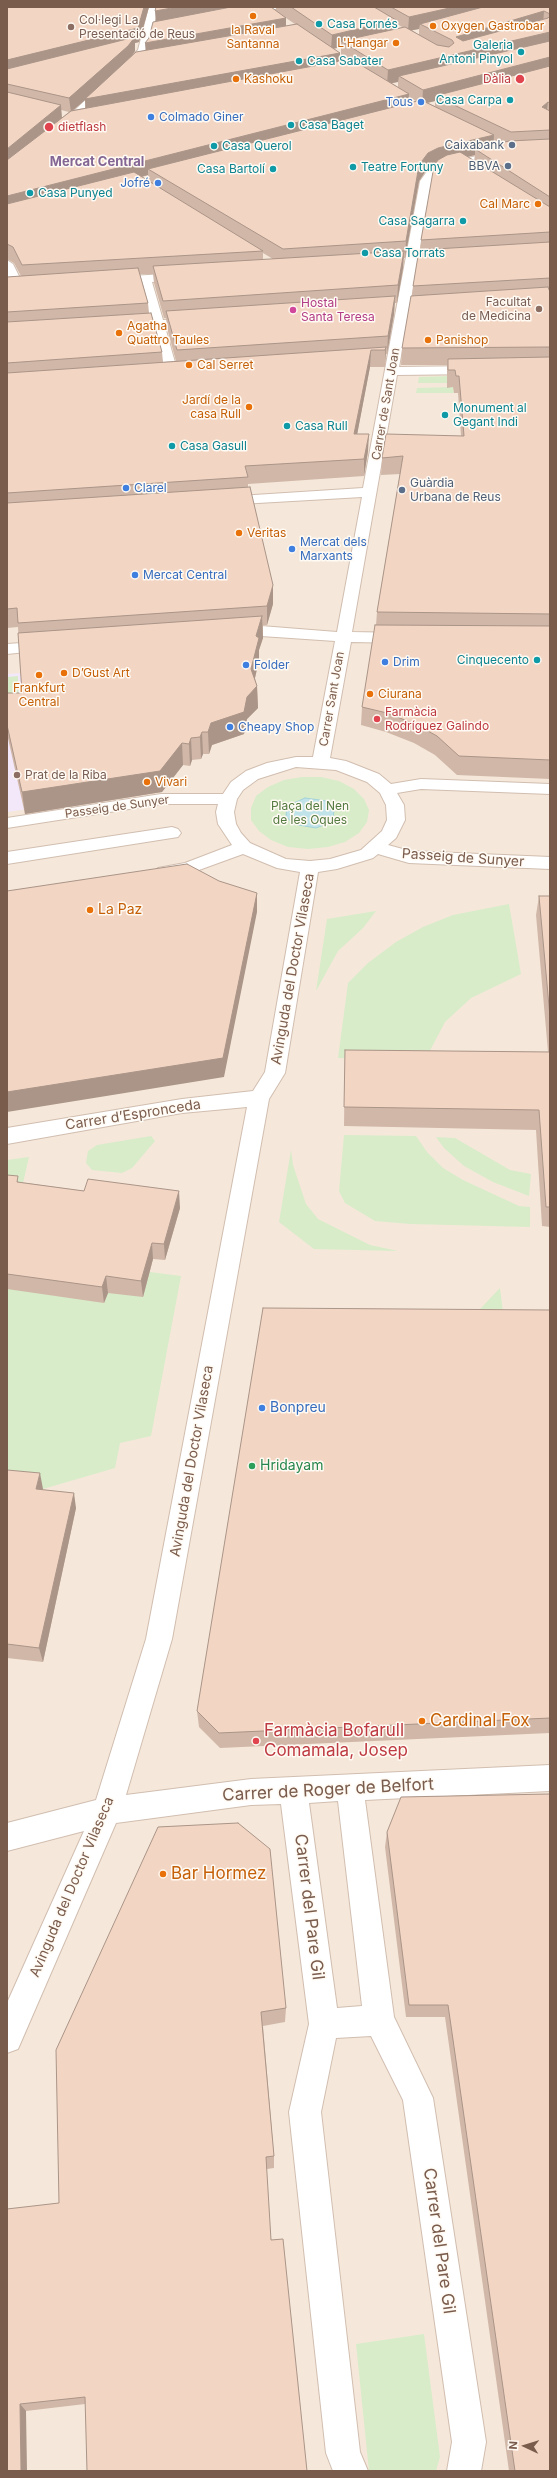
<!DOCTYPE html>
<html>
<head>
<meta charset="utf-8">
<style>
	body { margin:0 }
	#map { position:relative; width:557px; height:2478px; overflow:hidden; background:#fdf6ec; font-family:Inter,sans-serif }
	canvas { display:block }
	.frame { position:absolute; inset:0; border:8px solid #7a5c4d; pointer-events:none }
	.north { position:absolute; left:505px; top:2426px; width:40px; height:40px; -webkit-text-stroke:3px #fffaf3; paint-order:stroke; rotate:274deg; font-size:11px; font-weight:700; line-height:16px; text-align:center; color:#7a5c4d }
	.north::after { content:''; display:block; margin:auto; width:14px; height:18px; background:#7a5c4d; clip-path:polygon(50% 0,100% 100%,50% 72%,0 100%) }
</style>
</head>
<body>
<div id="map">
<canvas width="557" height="2478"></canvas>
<div class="frame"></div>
<div class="north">N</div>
</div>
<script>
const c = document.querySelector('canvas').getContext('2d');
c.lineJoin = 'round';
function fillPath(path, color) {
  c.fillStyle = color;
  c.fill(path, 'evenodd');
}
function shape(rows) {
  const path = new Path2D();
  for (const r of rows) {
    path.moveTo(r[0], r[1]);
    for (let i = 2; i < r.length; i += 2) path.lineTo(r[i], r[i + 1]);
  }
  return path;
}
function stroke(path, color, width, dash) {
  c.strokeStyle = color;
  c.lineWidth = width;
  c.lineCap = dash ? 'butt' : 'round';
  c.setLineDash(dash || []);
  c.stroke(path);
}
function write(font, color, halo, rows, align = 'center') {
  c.font = font + ' Inter,sans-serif';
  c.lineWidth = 3;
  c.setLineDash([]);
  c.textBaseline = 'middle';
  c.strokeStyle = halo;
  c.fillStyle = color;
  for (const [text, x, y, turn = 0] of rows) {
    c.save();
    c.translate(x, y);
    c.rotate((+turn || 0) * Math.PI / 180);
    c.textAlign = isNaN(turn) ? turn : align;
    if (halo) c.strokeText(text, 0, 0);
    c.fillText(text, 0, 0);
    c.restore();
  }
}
fillPath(shape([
	[7,7,550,7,550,2471,7,2471]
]), '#f5e8da');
fillPath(shape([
	[22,673,28,809,7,812,7,674]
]), '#f3e8fa');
fillPath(shape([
	[452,376,453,383,418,383,419,377],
	[453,387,454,393,416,393,417,388],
	[18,676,19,710,7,711,7,677],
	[302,777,321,777,339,781,354,789,364,799,369,810,367,822,359,833,345,842,328,847,308,849,288,847,271,840,259,831,251,820,251,808,256,796,268,787,284,780],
	[509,904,521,974,471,998,445,1022,425,1060,338,1058,348,983,368,963,396,942,423,927,453,915],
	[376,911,363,928,338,951,316,991,327,919],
	[344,1135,416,1136,427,1152,443,1168,463,1180,519,1206,530,1207,530,1227,410,1224,375,1221,345,1203,339,1191],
	[151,1136,155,1141,132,1168,122,1173,92,1170,86,1163,88,1151,97,1145],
	[436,1137,455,1138,510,1170,531,1174,529,1196,493,1182,464,1166,444,1148],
	[291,1150,293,1165,306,1204,318,1219,370,1245,398,1251,314,1249,279,1222],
	[29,1157,23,1183,7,1181,7,1160],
	[150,1272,181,1276,151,1436,120,1443,115,1468,43,1489,7,1485,7,1280,104,1303,108,1293],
	[500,1288,505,1329,461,1329],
	[424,2334,440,2457,436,2471,369,2471,356,2344]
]), '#d8ecc9');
const water = shape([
	[305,798,327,801,334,810,333,819,329,823,316,828,293,824,286,816,287,806,305,798]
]);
fillPath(water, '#bfe3e8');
stroke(water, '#a5d3da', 1);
const minor = shape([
	[149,7,159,7,146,53,65,131,57,131,57,127,138,50,149,7],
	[265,7,283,7,244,17,239,14,265,7],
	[550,146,550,152,507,155,445,169,436,174,432,181,399,367,477,366,483,370,477,374,397,375,352,632,403,633,411,638,403,643,351,642,330,758,346,761,379,774,391,784,421,779,550,784,550,794,421,789,397,793,404,805,405,820,396,838,388,845,410,851,550,857,550,869,409,863,378,854,373,858,337,869,318,872,285,1073,269,1099,172,1639,126,1795,251,1779,550,1765,550,1791,365,1800,394,2017,433,2098,486,2442,481,2471,447,2471,452,2442,403,2100,371,2036,336,2038,321,2112,360,2452,368,2471,333,2471,326,2453,289,2112,309,2024,281,1804,251,1805,116,1823,18,2049,7,2053,7,2003,84,1831,7,1851,7,1823,96,1800,146,1639,247,1107,182,1113,7,1144,7,1128,182,1099,253,1091,265,1072,300,872,277,868,243,854,188,874,164,878,158,876,155,872,158,868,185,863,232,845,218,824,216,812,218,804,161,804,7,828,7,818,161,794,223,794,231,782,246,771,267,763,296,757,313,757,335,641,261,636,234,638,226,633,234,628,261,626,337,632,362,497,223,505,216,501,223,497,363,488,420,181,428,170,437,165,507,149,550,146],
	[296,767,336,770,367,782,380,793,386,805,387,820,382,831,361,850,330,859,310,861,286,859,250,843,241,833,236,824,234,812,237,799,243,790,258,779,296,767],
	[338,1801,362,2006,337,2008,309,1803,338,1801],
	[7,260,13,264,25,288,23,291,19,292,13,288,7,276,7,260],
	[184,273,190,277,188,280,152,282,163,320,196,318,202,322,196,326,165,327,178,373,172,377,166,373,153,328,124,330,118,326,124,322,151,321,140,283,112,285,106,281,112,277,184,273],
	[50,641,56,643,58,646,56,649,7,654,7,644,50,641],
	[172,827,178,829,181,833,178,837,7,864,7,852,172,827]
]);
stroke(minor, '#d1beb0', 2);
fillPath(minor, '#fff');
fillPath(shape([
	[7,7,149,7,139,42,135,43,135,51,132,56,146,50,276,10,276,7,550,7,550,779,457,775,435,755,414,743,386,732,361,725,362,707,376,625,377,612,400,474,381,475,382,458,461,436,458,393,454,393,453,387,447,388,447,365,401,365,402,348,412,296,413,286,420,250,421,240,436,164,427,169,419,181,405,258,404,258,403,268,397,303,395,303,394,314,387,354,386,354,385,367,370,367,357,434,368,451,364,476,248,484,248,488,273,585,273,604,267,625,263,625,263,638,259,650,259,660,255,678,257,686,258,708,247,719,244,734,212,745,209,754,203,754,201,759,192,760,190,766,183,765,162,792,25,814,7,734,7,693,22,693,18,627,7,628,7,268,8,277,21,276,14,263,7,259],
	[286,18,295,24,286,26],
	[396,24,397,24,402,27,395,29],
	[419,29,419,35,412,30],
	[341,47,341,56,348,60,340,61,340,53,334,49],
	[397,82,398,82,398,87,392,83],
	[409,97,416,101,408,103],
	[85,100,85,108,73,110],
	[435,101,435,106,428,103],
	[61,110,69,112,62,118],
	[493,140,501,143,493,145],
	[475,155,474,161,467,157],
	[148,175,149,181,142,177],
	[263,253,273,259,263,260],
	[140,274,153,274,154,283,164,318,166,318,167,328,176,361,163,362,162,352,149,313,148,303],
	[539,896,550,896,550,1227,542,1226,536,1130,344,1126,345,1050,548,1052,536,915],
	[7,1175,19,1182,84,1191,180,1208,165,1260,153,1259,143,1297,108,1293,104,1303,7,1289],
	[550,1310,550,1733,220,1748,199,1727,197,1711],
	[7,1470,43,1489,42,1490,76,1508,43,1662,7,1658],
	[550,1794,550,2471,509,2471,445,2017,406,2017,385,1847,387,1832],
	[158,1827,286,2008,285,2022,263,2026,274,2156,274,2168,267,2169,85,2404,26,2411,7,2471,59,2203]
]), '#d1b7a8');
fillPath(shape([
	[144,7,149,7,139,42,135,43,135,51,129,60,340,53,340,67,86,114,85,100,71,112,69,98,7,75,7,60],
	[177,7,249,7,156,25,155,11],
	[454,7,510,7,420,24,419,29,408,31,409,17],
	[544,11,543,25,456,51,456,37],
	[286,18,286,30,146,56,145,43],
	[396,20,395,34,341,41,341,47,331,49,332,35],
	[550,32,550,46,399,76,398,82,387,84,388,70],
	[550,57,550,68,435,96,435,101,422,104,423,90],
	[409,94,408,108,148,169,148,175,7,212,7,196],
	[548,102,546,117,542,107],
	[61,105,62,120,7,166,7,149],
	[494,135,493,150,475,149,475,155,437,164,427,169,419,181,405,258,406,241,419,165,428,153,438,148],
	[404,251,403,268,397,303,398,285],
	[395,296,394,314,387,354,388,336],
	[386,347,385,364,385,367,385,350],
	[371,350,370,367,354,451,354,434],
	[369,434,368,451,364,476,364,459],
	[273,585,273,604,267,625,267,606],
	[262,616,263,638,259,650,259,660,252,691,251,669,256,636],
	[257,686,258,708,247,719,244,734,212,745,209,754,208,732,211,723,247,697],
	[202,732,203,754,201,759,200,737],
	[191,738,192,760,190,766,189,744],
	[182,743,183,765,162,792,25,814,22,792],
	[257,893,257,912,224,1077,7,1112,7,1092],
	[179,1191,180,1208,165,1260,164,1244],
	[152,1243,153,1259,143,1297,141,1281],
	[106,1276,108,1293,104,1303,102,1287],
	[40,1473,43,1489,39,1504,36,1489],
	[74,1493,76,1508,43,1662,39,1648],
	[20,2404,26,2411,27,2471,21,2471]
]), '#aa9588');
const building = shape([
	[7,7,144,7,138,28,7,60,7,7],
	[156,7,177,7,155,11,156,7],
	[231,7,271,7,286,18,145,43,149,38,153,22,231,7],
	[291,7,374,7,396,20,332,35,291,7],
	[391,7,454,7,409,17,391,7],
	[483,7,550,7,550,14,544,11,456,37,463,41,548,18,550,16,550,32,388,70,341,41,405,27,437,45,449,47,454,43,452,40,420,24,483,7],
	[297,24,340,53,85,99,136,52,297,24],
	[135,37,128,46,69,98,7,84,7,69,135,37],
	[550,41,550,57,423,90,399,76,550,41],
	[351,59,409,94,7,196,7,160,71,111,351,59],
	[550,66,550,103,548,102,542,107,550,111,550,130,511,132,435,96,550,66],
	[7,92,61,105,7,149,7,92],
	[421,100,494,135,438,148,428,153,419,165,406,241,283,249,148,169,421,100],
	[550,139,550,197,475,149,509,141,550,139],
	[460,152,550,207,550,232,421,240,434,166,438,160,447,155,460,152],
	[134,172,263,251,22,265,13,247,7,244,7,204,134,172],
	[550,242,550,278,413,286,419,250,550,242],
	[404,251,398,285,163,301,153,266,404,251],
	[138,268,148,303,7,312,7,277,138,268],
	[548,287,550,292,550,347,402,348,411,296,548,287],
	[395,296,388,336,177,350,166,311,395,296],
	[151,313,162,352,7,363,7,322,151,313],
	[386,347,385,350,371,350,354,434,369,434,364,459,245,466,248,477,7,493,7,373,386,347],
	[550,357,550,614,377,612,403,456,382,458,386,434,464,436,459,376,456,376,455,370,448,370,448,359,550,357],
	[250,487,273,585,267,606,18,623,17,608,7,609,7,503,250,487],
	[262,616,256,636,259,638,251,669,257,686,247,697,244,712,211,723,208,732,202,732,200,737,191,738,189,744,182,743,160,771,22,792,7,725,7,693,22,693,18,633,262,616],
	[375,625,550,626,550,760,459,756,437,736,415,724,387,713,362,707,375,625],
	[187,864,219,881,257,893,223,1058,7,1092,7,891,187,864],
	[539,896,550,896,550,1017,539,896],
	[345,1050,550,1052,550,1207,546,1207,539,1110,344,1107,345,1050],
	[7,1175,18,1176,17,1182,84,1191,88,1179,179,1191,164,1244,152,1243,141,1281,106,1276,102,1287,7,1274,7,1175],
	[263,1308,550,1310,550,1718,219,1733,197,1711,263,1308],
	[7,1470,40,1473,36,1489,74,1493,39,1648,7,1644,7,1470],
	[550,1794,550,2471,515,2471,448,2005,409,2005,387,1832,401,1797,550,1794],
	[238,1823,270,1849,286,2008,261,2012,274,2156,266,2157,271,2240,283,2239,307,2471,87,2471,85,2397,20,2404,21,2471,7,2471,7,2209,59,2203,56,2050,158,1827,238,1823]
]);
fillPath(building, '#f3d5c3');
stroke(building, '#aa9588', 1);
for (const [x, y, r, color] of [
	[253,16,4,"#e8710a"],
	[319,24,4,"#0f9aa8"],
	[433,26,4,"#e8710a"],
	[71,27,4,"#8d6e63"],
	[396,43,4,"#e8710a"],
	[521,52,4,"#0f9aa8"],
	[299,61,4,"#0f9aa8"],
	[236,79,4,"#e8710a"],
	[520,79,5,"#e0444e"],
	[510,100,4,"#0f9aa8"],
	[421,102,4,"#3f7fe0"],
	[151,117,4,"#3f7fe0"],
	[291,125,4,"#0f9aa8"],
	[49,127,5,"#e0444e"],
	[512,145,4,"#5c6f8a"],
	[214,146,4,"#0f9aa8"],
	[508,166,4,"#5c6f8a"],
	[353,167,4,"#0f9aa8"],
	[273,169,4,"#0f9aa8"],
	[158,183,4,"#3f7fe0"],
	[30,193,4,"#0f9aa8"],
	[538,204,4,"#e8710a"],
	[463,221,4,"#0f9aa8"],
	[365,253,4,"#0f9aa8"],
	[539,309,4,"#8d6e63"],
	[293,310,4,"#d1479c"],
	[119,333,4,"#e8710a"],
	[428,340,4,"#e8710a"],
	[189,365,4,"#e8710a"],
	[249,407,4,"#e8710a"],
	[445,415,4,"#0f9aa8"],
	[287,426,4,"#0f9aa8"],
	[172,446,4,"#0f9aa8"],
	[126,488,4,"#3f7fe0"],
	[402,490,4,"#5c6f8a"],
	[239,533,4,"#e8710a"],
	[292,549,4,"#3f7fe0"],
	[135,575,4,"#3f7fe0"],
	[537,660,4,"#0f9aa8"],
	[385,662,4,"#3f7fe0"],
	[246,665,4,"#3f7fe0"],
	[64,673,4,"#e8710a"],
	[39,675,4,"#e8710a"],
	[370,694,4,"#e8710a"],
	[377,719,4,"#e0444e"],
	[230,727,4,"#3f7fe0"],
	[17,775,4,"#8d6e63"],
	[147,782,4,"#e8710a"],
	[90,910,4,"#e8710a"],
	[262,1408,4,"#3f7fe0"],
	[252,1466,4,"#2e9e5b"],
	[422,1721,4,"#e8710a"],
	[256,1741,4,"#e0444e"],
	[163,1874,4,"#e8710a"]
]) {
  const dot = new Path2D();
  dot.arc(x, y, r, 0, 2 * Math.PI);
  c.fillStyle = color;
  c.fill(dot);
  stroke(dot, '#fffaf3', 1.5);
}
write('12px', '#785e54', '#fffaf3', [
	["Col·legi La",79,20],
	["Presentació de Reus",79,34],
	["Facultat",531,302,"right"],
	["de Medicina",531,316,"right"],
	["Prat de la Riba",25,775]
], 'left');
write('12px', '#0d838f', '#fffaf3', [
	["Casa Fornés",327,24],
	["Galeria",513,45,"right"],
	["Antoni Pinyol",513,59,"right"],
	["Casa Sabater",307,61],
	["Casa Carpa",502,100,"right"],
	["Casa Baget",299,125],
	["Casa Querol",222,146],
	["Teatre Fortuny",361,167],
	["Casa Bartolí",265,169,"right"],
	["Casa Punyed",38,193],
	["Casa Sagarra",455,221,"right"],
	["Casa Torrats",373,253],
	["Monument al",453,408],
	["Gegant Indi",453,422],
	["Casa Rull",295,426],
	["Casa Gasull",180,446],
	["Cinquecento",529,660,"right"]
], 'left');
write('12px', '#c56008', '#fffaf3', [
	["Oxygen Gastrobar",441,26],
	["la Raval",253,30,"center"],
	["Santanna",253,44,"center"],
	["L'Hangar",388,43,"right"],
	["Kashoku",244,79],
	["Cal Marc",530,204,"right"],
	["Agatha",127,326],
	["Quattro Taules",127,340],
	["Panishop",436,340],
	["Cal Serret",197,365],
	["Jardí de la",241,400,"right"],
	["casa Rull",241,414,"right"],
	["Veritas",247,533],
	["D’Gust Art",72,673],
	["Frankfurt",39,688,"center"],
	["Central",39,702,"center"],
	["Ciurana",378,694],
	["Vivari",155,782]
], 'left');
write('12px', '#be3a42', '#fffaf3', [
	["Dàlia",511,79,"right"],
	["dietflash",58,127],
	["Farmàcia",385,712],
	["Rodríguez Galindo",385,726]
], 'left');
write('12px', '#366cbe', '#fffaf3', [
	["Tous",413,102,"right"],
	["Colmado Giner",159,117],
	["Jofré",150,183,"right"],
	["Clarel",134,488],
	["Mercat dels",300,542],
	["Marxants",300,556],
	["Mercat Central",143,575],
	["Drim",393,662],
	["Folder",254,665],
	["Cheapy Shop",238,727]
], 'left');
write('12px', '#4e5e75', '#fffaf3', [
	["Caixabank",504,145],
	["BBVA",500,166],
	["Guàrdia",410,483,"left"],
	["Urbana de Reus",410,497,"left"]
], 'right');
write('12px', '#b23c85', '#fffaf3', [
	["Hostal",301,303],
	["Santa Teresa",301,317]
], 'left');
write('12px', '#7a5c4d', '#fffaf3', [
	["Carrer de Sant Joan",386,404,-80],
	["Carrer Sant Joan",332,699,-80],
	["Passeig de Sunyer",117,807,-8]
]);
write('12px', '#537a41', '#fffaf3', [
	["Plaça del Nen",310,806],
	["de les Oques",310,820]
]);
write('bold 13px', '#846695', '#fffaf3', [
	["Mercat Central",97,162]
]);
write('14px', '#7a5c4d', '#fffaf3', [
	["Passeig de Sunyer",463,858,4],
	["Avinguda del Doctor Vilaseca",293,969,-80],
	["Carrer d’Espronceda",133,1115,-9],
	["Avinguda del Doctor Vilaseca",192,1461,-80],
	["Avinguda del Doctor Vilaseca",72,1887,-67]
]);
write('14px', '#c56008', '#fffaf3', [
	["La Paz",98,910]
], 'left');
write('14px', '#366cbe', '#fffaf3', [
	["Bonpreu",270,1408]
], 'left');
write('14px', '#27864d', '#fffaf3', [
	["Hridayam",260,1466]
], 'left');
write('17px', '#c56008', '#fffaf3', [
	["Cardinal Fox",430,1721],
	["Bar Hormez",171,1874]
], 'left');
write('17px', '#be3a42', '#fffaf3', [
	["Farmàcia Bofarull",264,1731],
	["Comamala, Josep",264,1751]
], 'left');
write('17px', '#7a5c4d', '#fffaf3', [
	["Carrer de Roger de Belfort",328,1790,-3],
	["Carrer del Pare Gil",309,1907,83],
	["Carrer del Pare Gil",439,2241,82]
]);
</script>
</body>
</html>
